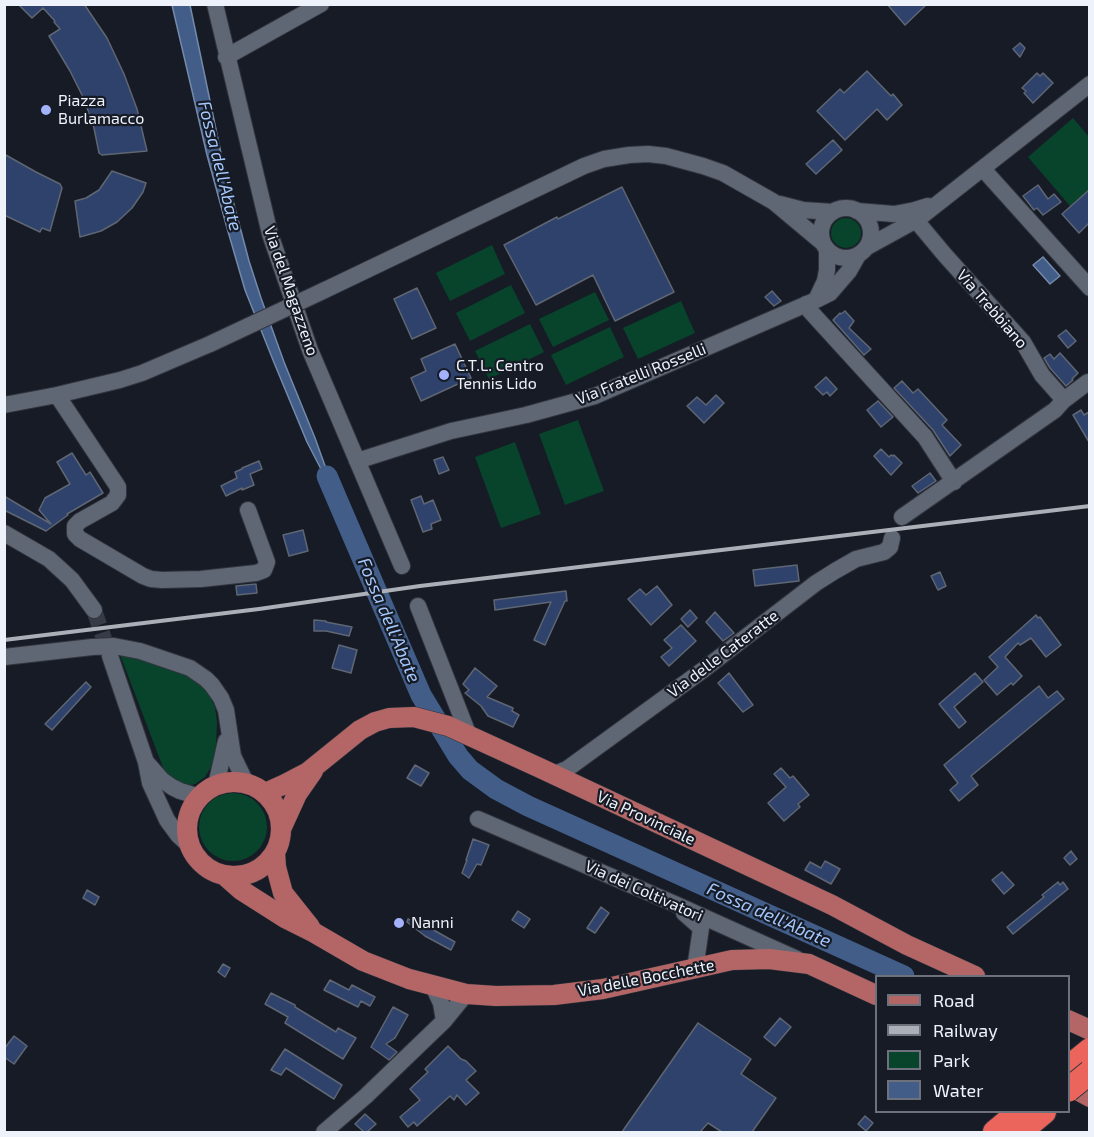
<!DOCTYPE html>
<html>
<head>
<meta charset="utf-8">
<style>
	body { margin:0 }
	#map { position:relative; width:1094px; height:1137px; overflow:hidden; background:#161b26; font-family:"Exo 2",sans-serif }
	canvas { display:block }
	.frame { position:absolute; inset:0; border:6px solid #eef2fa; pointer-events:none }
	.legend { position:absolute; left:875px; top:975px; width:195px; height:138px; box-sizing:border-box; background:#161b26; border:2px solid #6c717b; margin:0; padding:8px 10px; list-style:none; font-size:18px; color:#eef2fa }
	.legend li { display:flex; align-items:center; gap:12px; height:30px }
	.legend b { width:30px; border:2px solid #6c717b }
</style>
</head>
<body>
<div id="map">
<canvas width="1094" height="1137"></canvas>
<div class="frame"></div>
<ul class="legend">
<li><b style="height:8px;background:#b46666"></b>Road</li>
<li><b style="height:8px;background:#abafb8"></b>Railway</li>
<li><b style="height:16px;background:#08432b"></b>Park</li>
<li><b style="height:16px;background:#415d88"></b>Water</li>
</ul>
</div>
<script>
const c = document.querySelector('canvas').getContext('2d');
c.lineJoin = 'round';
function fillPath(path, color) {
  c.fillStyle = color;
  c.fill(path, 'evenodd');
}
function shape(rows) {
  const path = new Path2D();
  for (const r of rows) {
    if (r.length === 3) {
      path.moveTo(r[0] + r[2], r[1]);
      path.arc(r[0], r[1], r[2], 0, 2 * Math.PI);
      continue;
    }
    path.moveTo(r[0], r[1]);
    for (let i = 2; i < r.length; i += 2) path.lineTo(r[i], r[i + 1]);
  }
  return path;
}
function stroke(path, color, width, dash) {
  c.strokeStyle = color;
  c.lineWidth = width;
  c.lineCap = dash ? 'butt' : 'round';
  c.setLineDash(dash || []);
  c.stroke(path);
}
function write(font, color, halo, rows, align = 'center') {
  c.font = font + ' "Exo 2",sans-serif';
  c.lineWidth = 4.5;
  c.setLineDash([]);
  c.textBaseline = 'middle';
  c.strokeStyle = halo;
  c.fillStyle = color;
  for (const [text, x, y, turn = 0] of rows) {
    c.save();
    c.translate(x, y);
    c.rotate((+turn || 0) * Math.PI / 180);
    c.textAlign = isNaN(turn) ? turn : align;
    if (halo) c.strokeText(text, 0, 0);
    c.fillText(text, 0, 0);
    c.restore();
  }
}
fillPath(shape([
	[1073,118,1089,137,1089,190,1070,206,1028,157],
	[846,233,15],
	[492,245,505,274,450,301,436,273],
	[511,285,525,313,470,341,456,313],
	[595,292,609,320,553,347,539,319],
	[681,301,695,333,638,359,623,328],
	[530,324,544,352,489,379,475,351],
	[610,327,624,357,566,385,551,355],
	[578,420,604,491,565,505,539,434],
	[515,442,541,514,501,528,475,457],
	[119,652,184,671,207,691,215,707,217,722,216,746,211,767,205,777,195,784,185,787,169,780,164,770],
	[233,827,34]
]), '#08432b');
const water = shape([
	[172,5,190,5,223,163,249,261,261,298,284,362,315,438,338,502,307,442,275,365,245,290,227,228,207,155,172,5],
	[1043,257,1060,276,1050,284,1033,265,1043,257]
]);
fillPath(water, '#415d88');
stroke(water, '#758aaa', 1.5);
stroke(shape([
	[327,476,421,695,458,756,470,770,496,789,528,806,904,976]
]), '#415d88', 21);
const building = shape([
	[18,4,84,4,107,38,124,74,137,109,147,151,102,155,99,153,94,128,84,99,70,71,49,36,60,29,54,22,55,21,43,8,32,18,18,4],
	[887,4,927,4,905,25,887,4],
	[1020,43,1025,48,1020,57,1013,49,1020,43],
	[867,71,891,96,893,94,902,105,887,120,877,109,845,140,817,111,840,89,844,93,867,71],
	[1037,73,1040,76,1043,73,1053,83,1033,103,1024,93,1026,91,1022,88,1037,73],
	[833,140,842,150,816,174,806,164,833,140],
	[4,154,36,172,60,184,62,188,50,231,42,228,40,232,4,215,4,154],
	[112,171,146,183,143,192,132,208,117,222,101,231,80,237,75,201,86,198,99,190,112,171],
	[1038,185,1048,199,1054,194,1061,202,1043,215,1037,208,1034,210,1023,196,1038,185],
	[622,187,674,292,615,321,593,275,536,305,504,245,557,217,558,219,622,187],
	[1089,190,1089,223,1079,233,1062,214,1089,190],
	[417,288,436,328,412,339,394,299,417,288],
	[772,291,781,301,774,306,765,297,772,291],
	[845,311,854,321,849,328,871,349,864,355,833,320,840,313,841,314,845,311],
	[1066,330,1076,341,1068,348,1058,336,1066,330],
	[455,344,471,378,421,401,411,378,426,371,421,359,455,344],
	[1060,353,1078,373,1072,379,1073,380,1066,386,1050,368,1044,358,1050,354,1054,359,1060,353],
	[826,377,837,389,830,396,827,392,823,395,815,387,826,377],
	[902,381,913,393,918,389,947,420,942,425,961,445,950,456,933,430,894,388,902,381],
	[716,395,724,403,704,423,687,406,697,397,706,405,716,395],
	[878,401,893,417,881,427,867,410,878,401],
	[1081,410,1084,415,1089,412,1089,442,1073,415,1081,410],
	[881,449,889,457,891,455,893,456,894,455,902,463,891,475,874,456,881,449],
	[72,453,86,475,90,472,103,493,67,514,68,515,46,531,4,510,4,496,51,524,39,510,45,498,70,484,57,462,72,453],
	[443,457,449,470,439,474,434,460,443,457],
	[259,461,262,469,250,474,254,485,242,490,242,488,226,496,221,486,237,478,235,472,242,469,242,468,259,461],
	[930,473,936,481,918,493,912,486,930,473],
	[421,496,424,504,433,500,441,520,431,524,432,529,423,532,411,500,421,496],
	[303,530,308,551,289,556,283,535,303,530],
	[797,565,799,581,755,586,753,570,797,565],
	[940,572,946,586,938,590,931,576,940,572],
	[256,584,257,593,237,595,236,586,256,584],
	[657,586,672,605,651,625,628,599,640,589,646,595,657,586],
	[566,591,567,601,565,601,545,645,534,640,551,602,495,610,494,600,566,591],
	[690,610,697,618,688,627,681,619,690,610],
	[715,612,734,633,723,641,706,622,715,612],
	[1036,615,1038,618,1040,617,1061,645,1046,657,1031,638,1020,645,1018,643,1005,657,1022,676,1013,685,1011,683,997,695,984,680,998,667,989,657,1036,615],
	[314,620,326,621,326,622,352,627,349,636,326,631,314,631,314,620],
	[681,625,696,641,669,666,661,657,672,648,664,640,681,625],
	[339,645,357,650,351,673,332,668,339,645],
	[475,668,497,686,487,697,513,708,512,711,519,715,513,727,488,716,481,706,465,693,469,690,463,684,475,668],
	[729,673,753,705,743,712,718,683,729,673],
	[975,673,983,682,954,707,966,722,959,728,939,704,975,673],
	[86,682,91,687,52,730,45,724,86,682],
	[1039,686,1048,698,1057,691,1064,699,971,776,978,785,959,801,950,790,958,783,944,765,1039,686],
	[415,765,429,773,421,786,407,778,415,765],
	[781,768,790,778,793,776,809,795,798,804,800,807,784,821,768,803,786,787,774,774,781,768],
	[473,839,489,845,481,865,477,864,469,878,462,873,467,860,466,860,473,839],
	[1071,851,1077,859,1070,865,1064,858,1071,851],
	[825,861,840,869,831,884,805,870,810,862,821,868,825,861],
	[1002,872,1014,885,1004,894,992,880,1002,872],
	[1058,882,1060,885,1063,882,1068,889,1013,934,1007,927,1044,897,1042,895,1058,882],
	[87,890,99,897,95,905,83,898,87,890],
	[601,907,609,913,595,933,587,928,601,907],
	[518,911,530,919,524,928,512,920,518,911],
	[408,919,430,928,455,942,451,950,425,936,407,922,408,919],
	[223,964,230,968,225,977,218,972,223,964],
	[330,980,349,990,352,985,375,997,370,1006,361,1001,358,1007,324,990,330,980],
	[271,993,295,1005,295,1007,336,1032,338,1028,356,1038,343,1059,285,1023,288,1017,265,1004,271,993],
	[393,1007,408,1015,395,1038,386,1044,397,1052,389,1060,371,1047,393,1007],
	[780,1018,791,1027,775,1046,764,1037,780,1018],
	[698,1023,751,1059,741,1074,776,1098,752,1132,722,1132,708,1123,700,1132,622,1132,698,1023],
	[14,1036,27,1046,14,1064,4,1057,4,1049,14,1036],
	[448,1046,461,1059,466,1061,476,1071,466,1080,479,1093,466,1105,457,1095,454,1100,450,1096,417,1126,414,1122,408,1127,400,1117,420,1100,410,1089,428,1072,425,1069,448,1046],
	[285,1049,342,1085,334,1099,286,1068,281,1075,271,1070,285,1049],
	[365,1114,376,1124,367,1132,364,1132,355,1124,365,1114],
	[865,1116,873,1123,866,1131,858,1124,865,1116]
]);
fillPath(building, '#2e426c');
stroke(building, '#5f6673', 1.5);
stroke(shape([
	[94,610,110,656]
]), '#363b46', 16, [16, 8]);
const minor = shape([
	[215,4,270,234,310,350,402,566],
	[226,57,321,4],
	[983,169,1090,288],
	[780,204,803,210,833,212],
	[846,233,25],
	[857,211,894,214,915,210,928,206],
	[918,219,919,224,944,254,1023,342,1042,375,1064,400],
	[867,247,918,219,1090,84],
	[325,290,584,166,604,159,629,155,648,154,666,156,703,166,723,173,774,202,823,243],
	[816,300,825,281,827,270,827,249],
	[806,304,810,311,925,437,954,482],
	[57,395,118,487,118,495,112,503,80,521,75,526,75,534,80,539,143,576,151,579,162,580,201,579,256,573,264,570,267,562,248,510],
	[4,405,57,395,120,380,142,373,210,344],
	[357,461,451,431,526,415,595,396,816,300,830,293,849,271,858,255],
	[902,517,1055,410,1064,400,1088,382],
	[4,533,49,559,72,580,94,610],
	[418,606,469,736],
	[110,656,146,762,150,783,167,820,178,835,191,847],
	[4,657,92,647,114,646,140,651,190,668,206,679,212,685,221,698,226,710,233,756,246,783],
	[147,763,162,780,172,787,180,791,200,797],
	[552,775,567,769,703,670,816,583,835,571,856,559,884,552,890,547,892,538],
	[216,785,226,741],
	[478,819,675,904,797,959],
	[684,913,701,928,695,969],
	[433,986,441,1003,444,1021],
	[324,1132,366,1096,444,1021,466,994]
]);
const major = shape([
	[234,829,47],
	[265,793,285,784,308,772,360,730,375,722,389,718,414,717,448,726,540,768,832,905,907,945,975,976],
	[281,829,297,794,313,771],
	[275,852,276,867,283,893,310,927],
	[224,875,241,890,285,918,313,932,363,961,409,979,466,994,496,996,554,995,603,989,732,960,769,959,809,964,876,995],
	[1068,1020,1090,1030],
	[1068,1085,1090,1097]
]);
const highway = shape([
	[1068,1068,1090,1050],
	[995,1132,1019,1112],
	[1020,1132,1044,1112]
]);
stroke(minor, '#32353e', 18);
stroke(major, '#32353e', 21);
stroke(highway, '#32353e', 26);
stroke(minor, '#606774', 16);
stroke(major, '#b46666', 20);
stroke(highway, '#ec655d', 24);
stroke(shape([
	[4,640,259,609,420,586,1090,506]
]), '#abafb8', 4);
const minorBridge = shape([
	[210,344,325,290]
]);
const highwayBridge = shape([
	[1068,1090,1090,1072]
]);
stroke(minorBridge, '#32353e', 18, []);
stroke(highwayBridge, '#32353e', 26, []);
stroke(minorBridge, '#606774', 16);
stroke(highwayBridge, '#ec655d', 24);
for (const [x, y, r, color] of [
	[46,110,6,"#a4b2fc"],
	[444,375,6,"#a4b2fc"],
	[399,923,6,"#a4b2fc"]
]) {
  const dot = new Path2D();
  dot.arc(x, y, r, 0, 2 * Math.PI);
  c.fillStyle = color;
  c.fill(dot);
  stroke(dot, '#161b26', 2);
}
write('16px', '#eef2fa', '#161b26', [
	["Piazza",58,101],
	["Burlamacco",58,119],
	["C.T.L. Centro",456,366],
	["Tennis Lido",456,384],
	["Nanni",411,923]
], 'left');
write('16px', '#eef2fa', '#161b26', [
	["Via del Magazzeno",291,291,71],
	["Via Trebbiano",992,309,49],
	["Via Fratelli Rosselli",641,374,-22],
	["Via delle Cateratte",723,654,-37],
	["Via Provinciale",646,818,25],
	["Via dei Coltivatori",644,891,24],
	["Via delle Bocchette",646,978,-11]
]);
write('italic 18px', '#a4c8fd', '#161b26', [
	["Fossa dell'Abate",220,166,76],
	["Fossa dell'Abate",389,620,67],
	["Fossa dell'Abate",769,915,24]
]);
</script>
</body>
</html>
